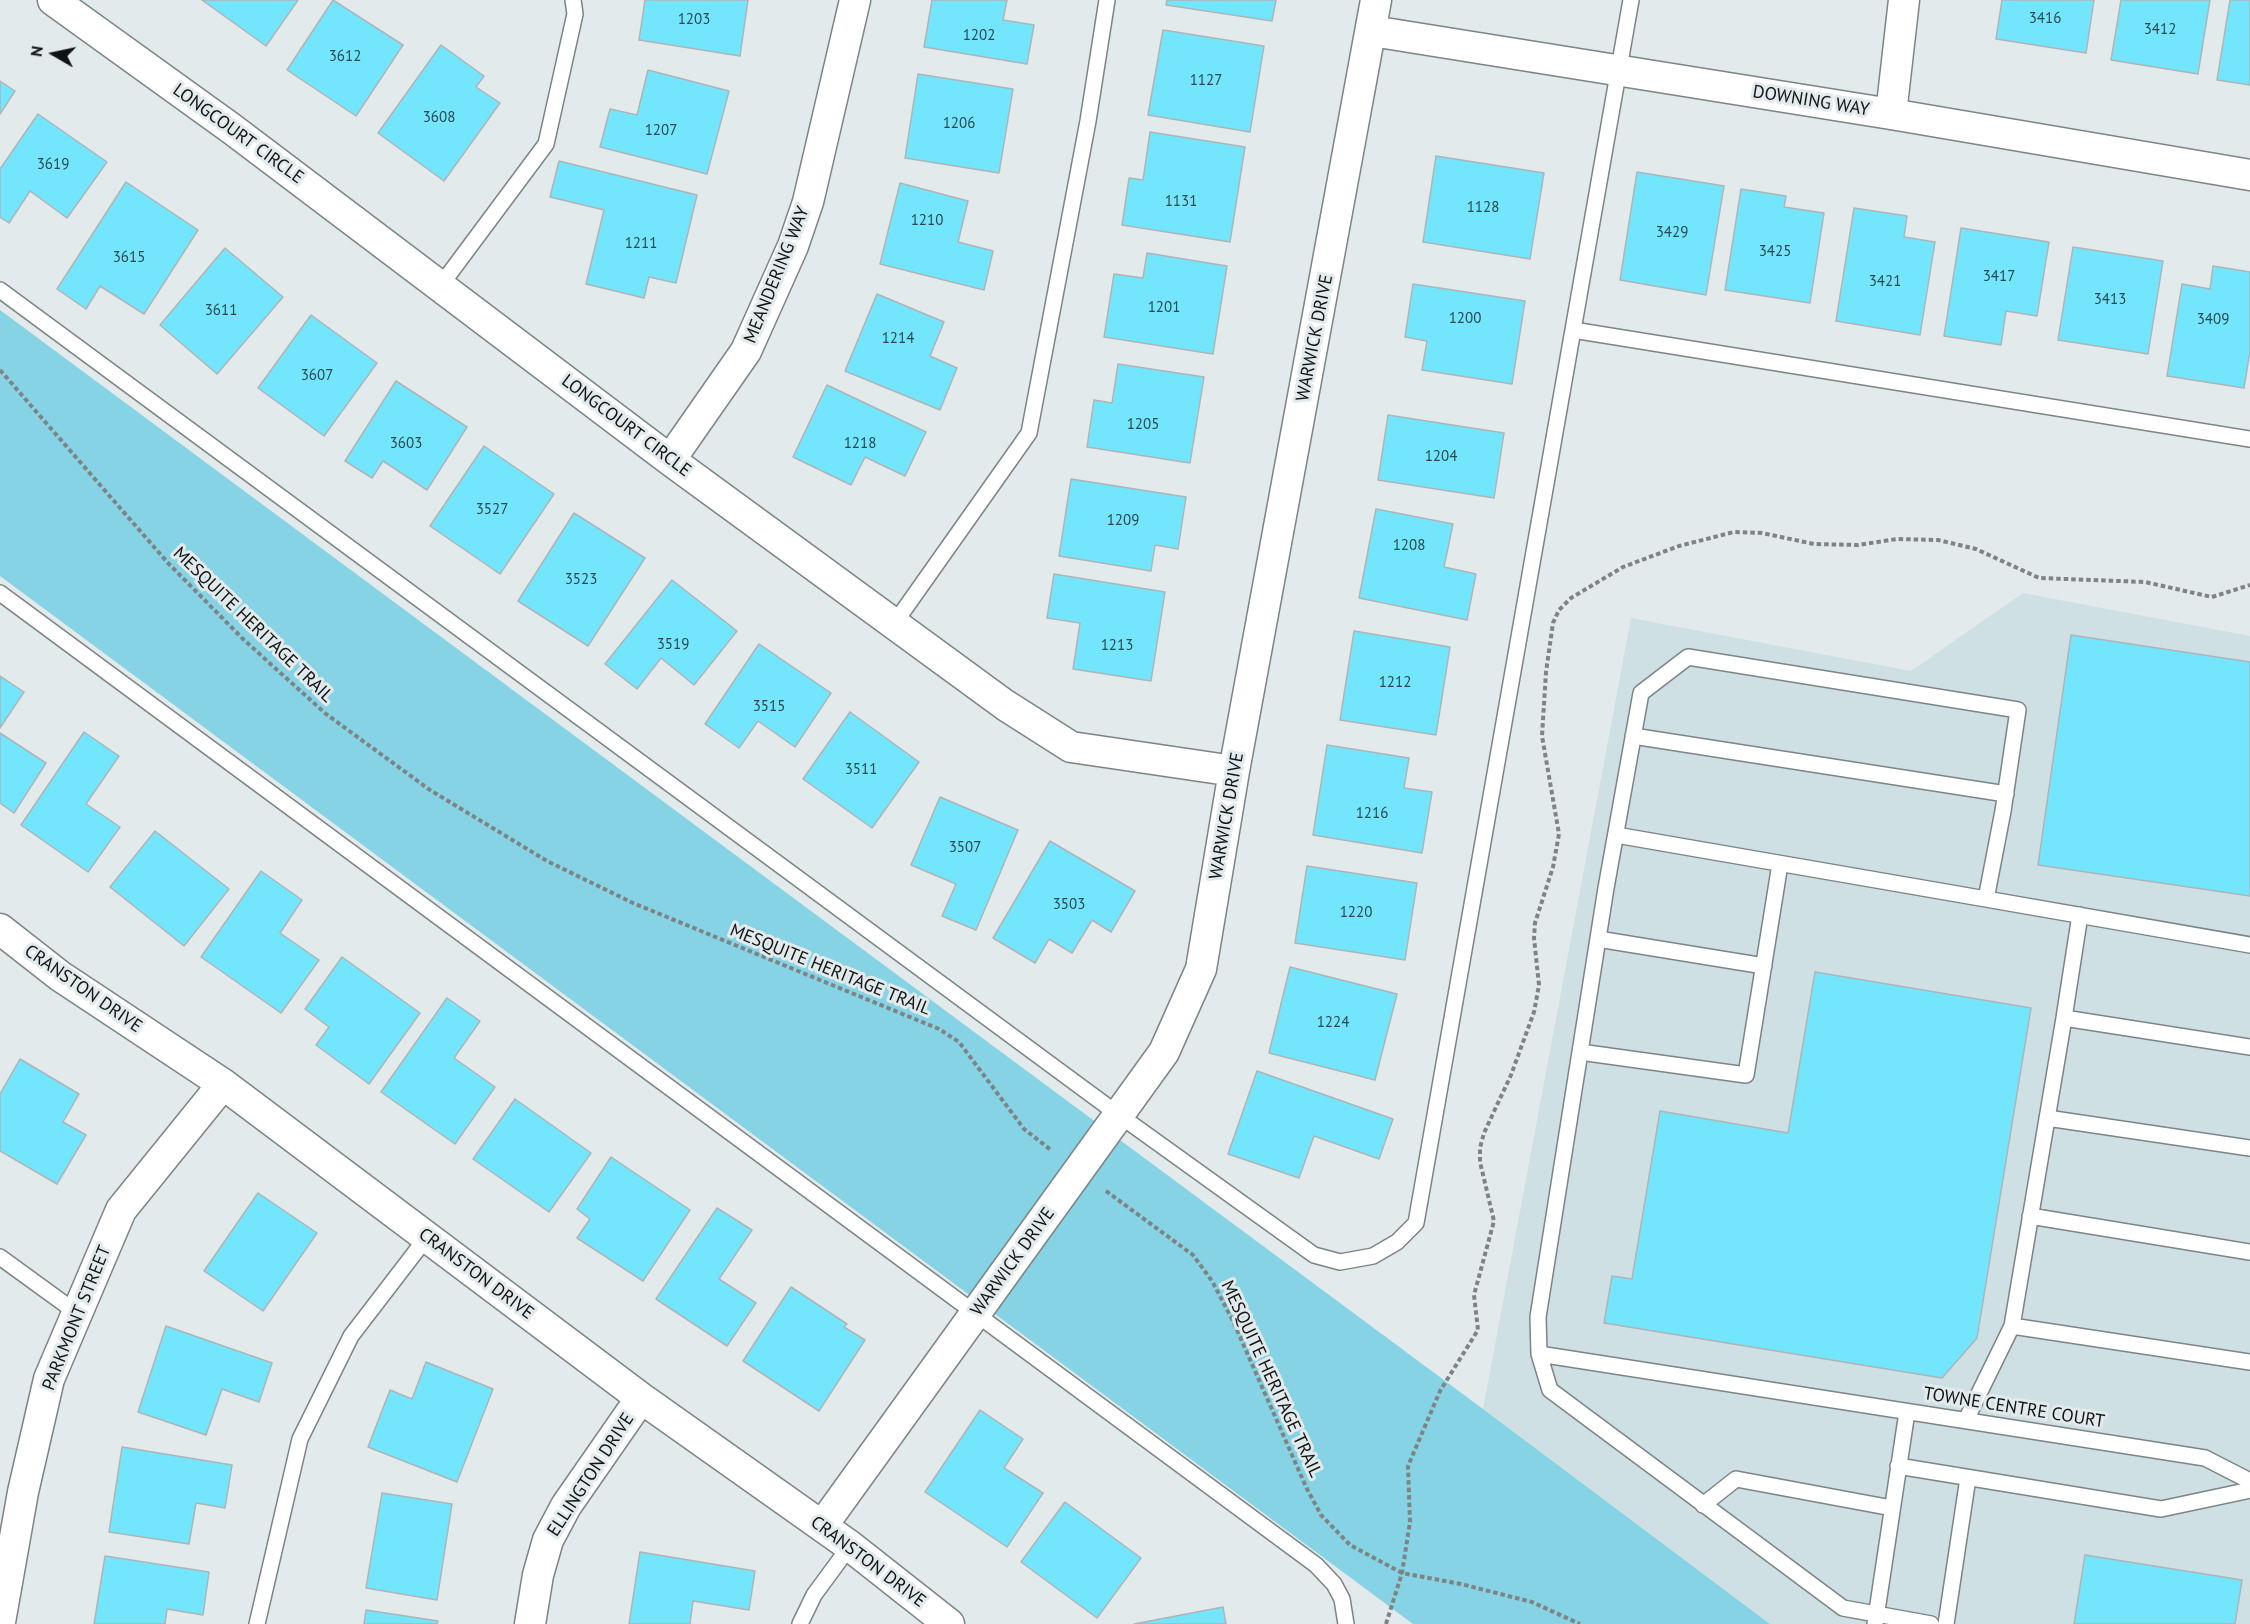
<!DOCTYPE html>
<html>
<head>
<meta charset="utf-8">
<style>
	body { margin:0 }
	#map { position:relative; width:2250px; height:1624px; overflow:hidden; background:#e2eaec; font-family:"PT Sans",sans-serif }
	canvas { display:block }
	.north { position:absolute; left:24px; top:24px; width:60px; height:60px; -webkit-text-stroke:4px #e2eaec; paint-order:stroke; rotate:279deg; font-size:16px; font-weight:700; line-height:24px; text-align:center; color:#101313 }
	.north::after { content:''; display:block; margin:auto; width:21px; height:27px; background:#101313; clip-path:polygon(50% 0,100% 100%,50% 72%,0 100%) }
</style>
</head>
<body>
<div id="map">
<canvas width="2250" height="1624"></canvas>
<div class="north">N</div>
</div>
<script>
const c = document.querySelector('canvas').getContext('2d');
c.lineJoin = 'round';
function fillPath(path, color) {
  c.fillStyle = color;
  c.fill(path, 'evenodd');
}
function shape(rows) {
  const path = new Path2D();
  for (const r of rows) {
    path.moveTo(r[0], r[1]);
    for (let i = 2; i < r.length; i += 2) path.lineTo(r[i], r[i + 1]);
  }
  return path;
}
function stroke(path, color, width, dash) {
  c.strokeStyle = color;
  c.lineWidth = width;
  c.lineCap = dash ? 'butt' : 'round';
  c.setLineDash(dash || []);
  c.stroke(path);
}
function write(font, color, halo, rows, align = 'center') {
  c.font = font + ' "PT Sans",sans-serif';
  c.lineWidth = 6;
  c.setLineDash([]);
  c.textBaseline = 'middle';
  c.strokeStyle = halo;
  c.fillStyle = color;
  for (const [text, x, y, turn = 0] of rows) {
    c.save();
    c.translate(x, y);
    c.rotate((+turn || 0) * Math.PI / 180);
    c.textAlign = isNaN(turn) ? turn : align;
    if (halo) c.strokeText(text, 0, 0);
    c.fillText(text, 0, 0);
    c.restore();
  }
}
fillPath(shape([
	[2023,593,2250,636,2250,1624,1770,1624,1483,1409,1631,618,1911,671]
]), '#cee0e4');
fillPath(shape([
	[0,310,1483,1409,1770,1624,1413,1624,0,576]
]), '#85d3e4');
const building = shape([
	[202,0,298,0,266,46,202,0],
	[333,0,403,45,356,116,287,70,333,0],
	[645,0,748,0,740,56,639,40,645,0],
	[932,0,1007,0,1003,20,1034,25,1027,64,924,47,932,0],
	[1167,0,1276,0,1272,21,1166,5,1167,0],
	[2002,0,2094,0,2086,53,1996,39,2002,0],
	[2121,0,2210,0,2198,74,2111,60,2121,0],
	[2230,0,2250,0,2250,85,2217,80,2230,0],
	[1163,30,1264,46,1250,132,1148,115,1163,30],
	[441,45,484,76,476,87,500,103,444,181,378,133,441,45],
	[648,70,729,91,707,174,600,147,610,109,637,115,648,70],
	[918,74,1013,89,999,173,905,158,918,74],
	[0,81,15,91,0,114,0,81],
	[38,114,107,162,67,218,30,191,9,223,0,217,0,169,38,114],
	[1150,132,1245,147,1230,242,1122,225,1129,178,1143,180,1150,132],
	[1436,156,1544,173,1530,259,1423,242,1436,156],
	[559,161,697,195,676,283,649,277,644,298,586,284,604,210,550,197,559,161],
	[1637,172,1724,186,1706,295,1620,280,1637,172],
	[126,182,198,230,144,314,100,286,86,309,57,289,126,182],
	[900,183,968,201,958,242,993,251,984,290,880,264,900,183],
	[1741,189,1786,196,1784,207,1824,213,1810,303,1725,290,1741,189],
	[1854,208,1907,216,1904,237,1935,242,1920,335,1836,321,1854,208],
	[1961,228,2049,242,2037,316,2006,311,2001,345,1944,336,1961,228],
	[2073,247,2163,261,2148,354,2058,340,2073,247],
	[225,248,283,297,217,374,160,325,225,248],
	[1147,253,1227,266,1213,354,1104,337,1114,274,1143,278,1147,253],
	[2213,266,2250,272,2250,351,2244,388,2167,376,2182,284,2210,289,2213,266],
	[1413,284,1525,301,1512,384,1422,370,1427,341,1405,337,1413,284],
	[877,294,944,322,930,356,957,368,940,410,845,371,877,294],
	[311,315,377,363,324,436,258,388,311,315],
	[1118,364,1204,377,1190,463,1087,447,1094,400,1112,403,1118,364],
	[396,381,467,427,427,490,383,461,372,478,345,461,396,381],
	[827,385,926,432,905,476,865,457,851,485,793,457,827,385],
	[1388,415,1504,433,1494,498,1378,480,1388,415],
	[484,446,554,494,500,574,430,526,484,446],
	[1071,479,1186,497,1178,549,1155,545,1151,571,1059,556,1071,479],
	[1376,509,1453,524,1444,567,1476,574,1467,620,1359,598,1376,509],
	[574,513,645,558,588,646,518,601,574,513],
	[1054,574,1165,592,1151,681,1073,669,1080,623,1047,618,1054,574],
	[672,580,737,631,694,685,661,658,637,689,605,664,672,580],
	[1354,631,1450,647,1436,735,1340,720,1354,631],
	[2071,635,2250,662,2250,896,2038,865,2071,635],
	[759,644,831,693,795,747,758,721,739,748,705,724,759,644],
	[0,676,24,692,0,728,0,676],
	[850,712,919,762,872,828,803,779,850,712],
	[84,732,119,756,86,804,120,827,88,872,21,825,84,732],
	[0,733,46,763,14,813,0,803,0,733],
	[1327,745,1409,758,1404,788,1432,792,1422,853,1313,835,1327,745],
	[940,797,1018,830,976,930,942,916,956,884,911,865,940,797],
	[155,831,229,889,184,946,110,887,155,831],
	[1050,841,1135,891,1111,932,1092,920,1072,953,1049,939,1035,963,993,938,1050,841],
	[1307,866,1417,883,1405,960,1295,943,1307,866],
	[261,871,302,900,280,933,319,960,281,1013,201,957,261,871],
	[342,957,420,1013,369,1084,316,1045,329,1027,305,1009,342,957],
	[1290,967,1397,994,1375,1080,1269,1053,1290,967],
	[1815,972,2031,1008,1977,1338,1942,1378,1604,1323,1612,1276,1632,1279,1660,1111,1788,1133,1815,972],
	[447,998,480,1021,454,1058,495,1087,455,1144,381,1092,447,998],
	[20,1059,79,1094,63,1122,86,1135,57,1184,0,1151,0,1094,20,1059],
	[1257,1071,1393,1119,1379,1159,1314,1136,1299,1178,1228,1154,1257,1071],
	[515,1099,591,1153,549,1212,473,1159,515,1099],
	[611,1157,690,1210,643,1281,577,1238,590,1219,577,1209,611,1157],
	[258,1193,317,1233,263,1311,204,1271,258,1193],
	[717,1208,752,1230,719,1279,756,1303,727,1346,656,1299,717,1208],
	[791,1287,847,1324,844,1327,865,1340,819,1411,743,1361,791,1287],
	[166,1326,272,1363,259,1402,222,1389,206,1435,138,1412,166,1326],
	[426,1362,493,1389,457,1482,368,1447,390,1390,412,1399,426,1362],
	[980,1410,1023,1439,1004,1468,1043,1493,1007,1547,925,1492,980,1410],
	[122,1447,232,1465,225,1508,196,1503,189,1544,109,1532,122,1447],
	[382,1493,452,1504,437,1600,366,1588,382,1493],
	[1065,1502,1141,1558,1097,1618,1021,1562,1065,1502],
	[640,1552,755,1571,749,1610,693,1601,690,1624,629,1624,640,1552],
	[2085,1555,2242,1580,2235,1624,2074,1624,2085,1555],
	[105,1556,209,1572,203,1615,167,1609,165,1624,94,1624,105,1556],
	[1223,1607,1226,1624,1134,1624,1223,1607],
	[366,1610,438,1621,437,1624,364,1624,366,1610]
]);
fillPath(building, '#73e6fd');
stroke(building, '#adb5b7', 1.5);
const service = shape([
	[441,285,546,144,575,14,573,0],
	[0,290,1119,1115,1314,1255,1340,1262,1373,1256,1397,1242,1416,1223,1631,0],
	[1573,330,2250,439],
	[0,593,1316,1565,1334,1584,1342,1599,1346,1624],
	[894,624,1029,433,1088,121,1107,0],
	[1633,736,2006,794],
	[1616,835,1986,899],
	[1598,939,1764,966],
	[2250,945,1986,899,2003,811,2018,710,1688,657,1641,693,1606,888,1538,1317,1539,1354,2205,1458,2250,1481],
	[2064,1018,2080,915],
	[1580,1052,1746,1075,1780,864],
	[2047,1118,2250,1148],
	[2030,1216,2250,1252],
	[0,1257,77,1313],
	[2012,1326,2250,1362],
	[1539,1354,1550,1390,1843,1608,1931,1624],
	[1966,1420,2012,1326,2064,1018,2250,1047],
	[1898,1466,2161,1509,2250,1490],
	[1703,1505,1736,1479,1892,1508],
	[257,1624,300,1439,351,1336,427,1237],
	[800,1624,814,1595,850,1546],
	[1875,1624,1907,1412],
	[1946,1624,1968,1478]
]);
const minor = shape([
	[53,0,232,129,670,460,1005,705,1071,747,1234,771],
	[1372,31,1891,114,2250,175],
	[1891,114,1904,0],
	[670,460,746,351,793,246,808,202,855,0],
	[0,929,60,976,223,1084,641,1398,850,1546,949,1624],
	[822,1526,1164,1052,1201,969,1234,771,1376,0],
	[0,1622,23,1492,49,1379,121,1210,223,1084],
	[530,1624,538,1575,548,1540,566,1506,641,1398]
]);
stroke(service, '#7c8486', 18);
stroke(minor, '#7c8486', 33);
stroke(shape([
	[0,370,168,563,244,640,326,714,430,790,547,861,633,903,939,1029,959,1042,1024,1129,1051,1150],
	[1106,1191,1193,1255,1212,1281,1233,1321,1307,1489,1321,1515,1350,1545,1402,1573,1461,1584,1532,1602,1580,1624],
	[1386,1624,1402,1573,1410,1522,1408,1466,1440,1391,1478,1330,1474,1295,1494,1221,1480,1162,1480,1148,1484,1133,1511,1075,1534,1012,1539,985,1534,938,1535,923,1553,867,1559,834,1542,736,1546,672,1553,623,1559,610,1571,598,1623,567,1679,546,1734,532,1762,533,1814,544,1858,545,1897,539,1938,540,1976,549,2039,578,2145,582,2212,597,2250,585]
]), '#7e8485', 4, [4.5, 3]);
stroke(service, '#fff', 15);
stroke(minor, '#fff', 30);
write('15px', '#29484e', null, [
	["3416",2045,19],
	["1203",694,20],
	["3412",2160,30],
	["1202",979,36],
	["3612",345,57],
	["1127",1206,81],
	["3608",439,118],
	["1206",959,124],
	["1207",661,131],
	["3619",53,165],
	["1131",1181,202],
	["1128",1483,208],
	["1210",927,221],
	["3429",1672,233],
	["1211",641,244],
	["3425",1775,252],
	["3615",129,258],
	["3417",1999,277],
	["3421",1885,282],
	["3413",2110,300],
	["1201",1164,308],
	["3611",221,311],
	["1200",1465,319],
	["3409",2213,320],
	["1214",898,339],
	["3607",317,376],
	["1205",1143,425],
	["3603",406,444],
	["1218",860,444],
	["1204",1441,457],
	["3527",492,510],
	["1209",1123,521],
	["1208",1409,546],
	["3523",581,580],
	["3519",673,645],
	["1213",1117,646],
	["1212",1395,683],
	["3515",769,707],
	["3511",861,770],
	["1216",1372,814],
	["3507",965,848],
	["3503",1069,905],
	["1220",1356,913],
	["1224",1333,1023]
]);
write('18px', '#101313', '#e2eaec', [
	["DOWNING WAY",1811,101,9],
	["LONGCOURT CIRCLE",238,134,36],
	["MEANDERING WAY",777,275,-68],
	["WARWICK DRIVE",1315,338,-79],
	["LONGCOURT CIRCLE",626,426,37],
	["MESQUITE HERITAGE TRAIL",253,625,44],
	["WARWICK DRIVE",1227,816,-80],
	["MESQUITE HERITAGE TRAIL",830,970,22],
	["CRANSTON DRIVE",83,989,35],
	["WARWICK DRIVE",1013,1262,-54],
	["CRANSTON DRIVE",476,1274,37],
	["PARKMONT STREET",77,1318,-68],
	["MESQUITE HERITAGE TRAIL",1271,1379,65],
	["TOWNE CENTRE COURT",2014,1408,9],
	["ELLINGTON DRIVE",591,1475,-57],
	["CRANSTON DRIVE",868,1562,37]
]);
</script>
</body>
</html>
